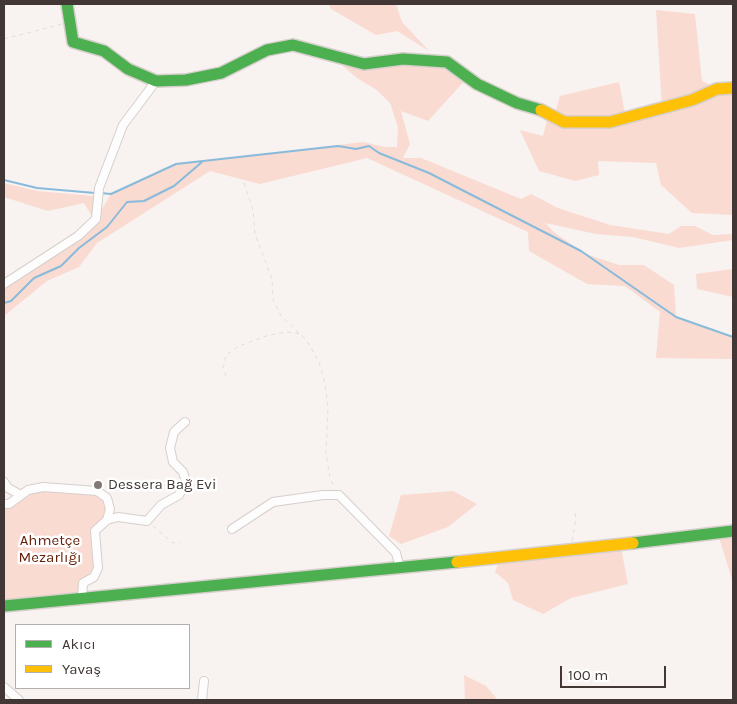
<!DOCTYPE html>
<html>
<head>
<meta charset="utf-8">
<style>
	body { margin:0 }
	#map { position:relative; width:737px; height:704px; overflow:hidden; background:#f8f2f0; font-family:Karla,sans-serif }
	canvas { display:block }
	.frame { position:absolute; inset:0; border:5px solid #423734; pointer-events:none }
	.legend { position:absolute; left:15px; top:624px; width:175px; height:65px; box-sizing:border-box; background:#fff; border:1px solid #b3afae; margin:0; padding:6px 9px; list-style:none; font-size:15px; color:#423734 }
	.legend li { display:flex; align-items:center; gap:10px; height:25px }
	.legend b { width:25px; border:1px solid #b3afae }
	.scale { position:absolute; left:560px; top:666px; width:106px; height:22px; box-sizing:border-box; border:2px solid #423734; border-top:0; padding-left:6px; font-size:15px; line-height:18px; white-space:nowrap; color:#423734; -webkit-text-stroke:4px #fff; paint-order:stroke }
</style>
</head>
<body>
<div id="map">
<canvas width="737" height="704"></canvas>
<div class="frame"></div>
<ul class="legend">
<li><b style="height:6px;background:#4caf50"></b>Akıcı</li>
<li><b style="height:6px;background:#ffc107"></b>Yavaş</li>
</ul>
<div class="scale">100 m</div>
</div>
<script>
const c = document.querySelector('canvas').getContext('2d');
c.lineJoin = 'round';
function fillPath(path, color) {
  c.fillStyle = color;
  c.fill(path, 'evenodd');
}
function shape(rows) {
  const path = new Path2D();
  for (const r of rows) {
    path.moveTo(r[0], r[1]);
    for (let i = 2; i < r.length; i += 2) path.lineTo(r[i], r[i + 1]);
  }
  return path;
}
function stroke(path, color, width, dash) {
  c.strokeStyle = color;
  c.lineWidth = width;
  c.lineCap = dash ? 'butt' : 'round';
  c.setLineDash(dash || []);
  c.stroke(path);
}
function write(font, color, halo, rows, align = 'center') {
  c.font = font + ' Karla,sans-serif';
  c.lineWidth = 5;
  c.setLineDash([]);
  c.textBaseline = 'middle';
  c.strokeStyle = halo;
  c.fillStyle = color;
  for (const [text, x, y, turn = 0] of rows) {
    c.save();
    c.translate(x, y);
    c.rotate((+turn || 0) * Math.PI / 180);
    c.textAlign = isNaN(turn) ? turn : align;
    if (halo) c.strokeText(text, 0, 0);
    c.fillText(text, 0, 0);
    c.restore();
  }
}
fillPath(shape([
	[329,4,396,4,402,22,429,51,397,31,376,35,331,9],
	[656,10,695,14,702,81,714,87,733,88,733,215,692,213,661,185,656,163,598,161,599,175,575,181,539,171,520,130,543,136,548,117,563,126,662,107],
	[329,54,364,64,447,62,468,77,428,121,401,111,410,144,403,158,421,158,521,199,531,194,558,208,610,225,669,234,681,226,695,226,713,235,733,234,733,240,679,248,633,237,596,234,545,223,555,233,586,254,619,265,644,265,674,285,676,317,733,337,733,359,656,358,660,312,625,286,587,284,529,251,528,232,367,158,260,184,210,171,97,243,79,267,47,281,4,316,4,284,96,219,111,194,176,164,363,142,385,147,397,147,398,127,390,103,377,90,357,78],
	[619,82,625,114,609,118,566,119,555,113,560,96],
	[4,183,37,191,94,196,93,218,84,203,48,211,4,197],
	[733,269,733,297,697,289,696,274],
	[28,490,97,491,110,509,95,531,98,568,83,583,82,595,4,602,4,504],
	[453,491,477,504,448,527,401,544,389,536,401,495],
	[733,535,733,583,719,537],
	[621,548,628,584,571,598,543,614,513,600,508,583,495,572,498,563],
	[464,675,486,686,498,700,465,700]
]), '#fadbd1');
stroke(shape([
	[4,180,37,188,95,193],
	[100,193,111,194,176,164,338,146,356,149,369,146,379,153,429,173,581,251,676,317,733,337],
	[4,303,11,301,34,278,61,266,79,248,107,227,127,202,144,201,174,186,202,162]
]), '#88bbdb', 2);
const street = shape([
	[4,284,78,236,96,219,99,188,123,125,156,81],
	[4,482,8,488,21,495],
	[4,504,9,504,28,490,43,487,97,491,107,498,110,509,107,520,95,531,98,568,94,577,83,583,82,599],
	[107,520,118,517,147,521,161,505,179,495,186,482,183,472,173,462,170,448,174,432,185,422],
	[232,529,273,502,323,495,339,495,396,553,400,568],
	[4,687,19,700],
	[202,700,204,681]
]);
const fast = shape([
	[67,4,73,42,104,51,128,69,156,81,186,80,221,73,267,50,293,45,364,64,403,59,447,62,477,84,517,103,541,110],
	[633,543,733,531],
	[4,606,457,562]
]);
const slow = shape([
	[541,110,564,122,610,122,692,100,717,89,733,88],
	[457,562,633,543]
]);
stroke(street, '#d6cfcc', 10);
stroke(fast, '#d6cfcc', 14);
stroke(slow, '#d6cfcc', 14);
stroke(shape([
	[4,39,62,24],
	[244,183,253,210,255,234,272,279,273,299,281,316,300,334],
	[226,376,223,368,226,355,239,346,269,335,287,332,301,334,309,344,319,362,325,384,328,407,326,453,330,478,335,488],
	[153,526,173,543,180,542],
	[572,541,576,519,575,510]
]), '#e0dedd', 1, [4, 4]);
stroke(street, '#fefdfd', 8);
stroke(fast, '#4caf50', 11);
stroke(slow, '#ffc107', 11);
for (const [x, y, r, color] of [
	[98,485,5,"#827876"]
]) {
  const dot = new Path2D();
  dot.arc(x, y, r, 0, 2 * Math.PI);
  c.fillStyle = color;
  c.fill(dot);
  stroke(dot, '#fff', 2);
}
write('15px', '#423734', '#fff', [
	["Dessera Bağ Evi",108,485]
], 'left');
write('15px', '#631e05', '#fff', [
	["Ahmetçe",50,541],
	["Mezarlığı",50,558]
]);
</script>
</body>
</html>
